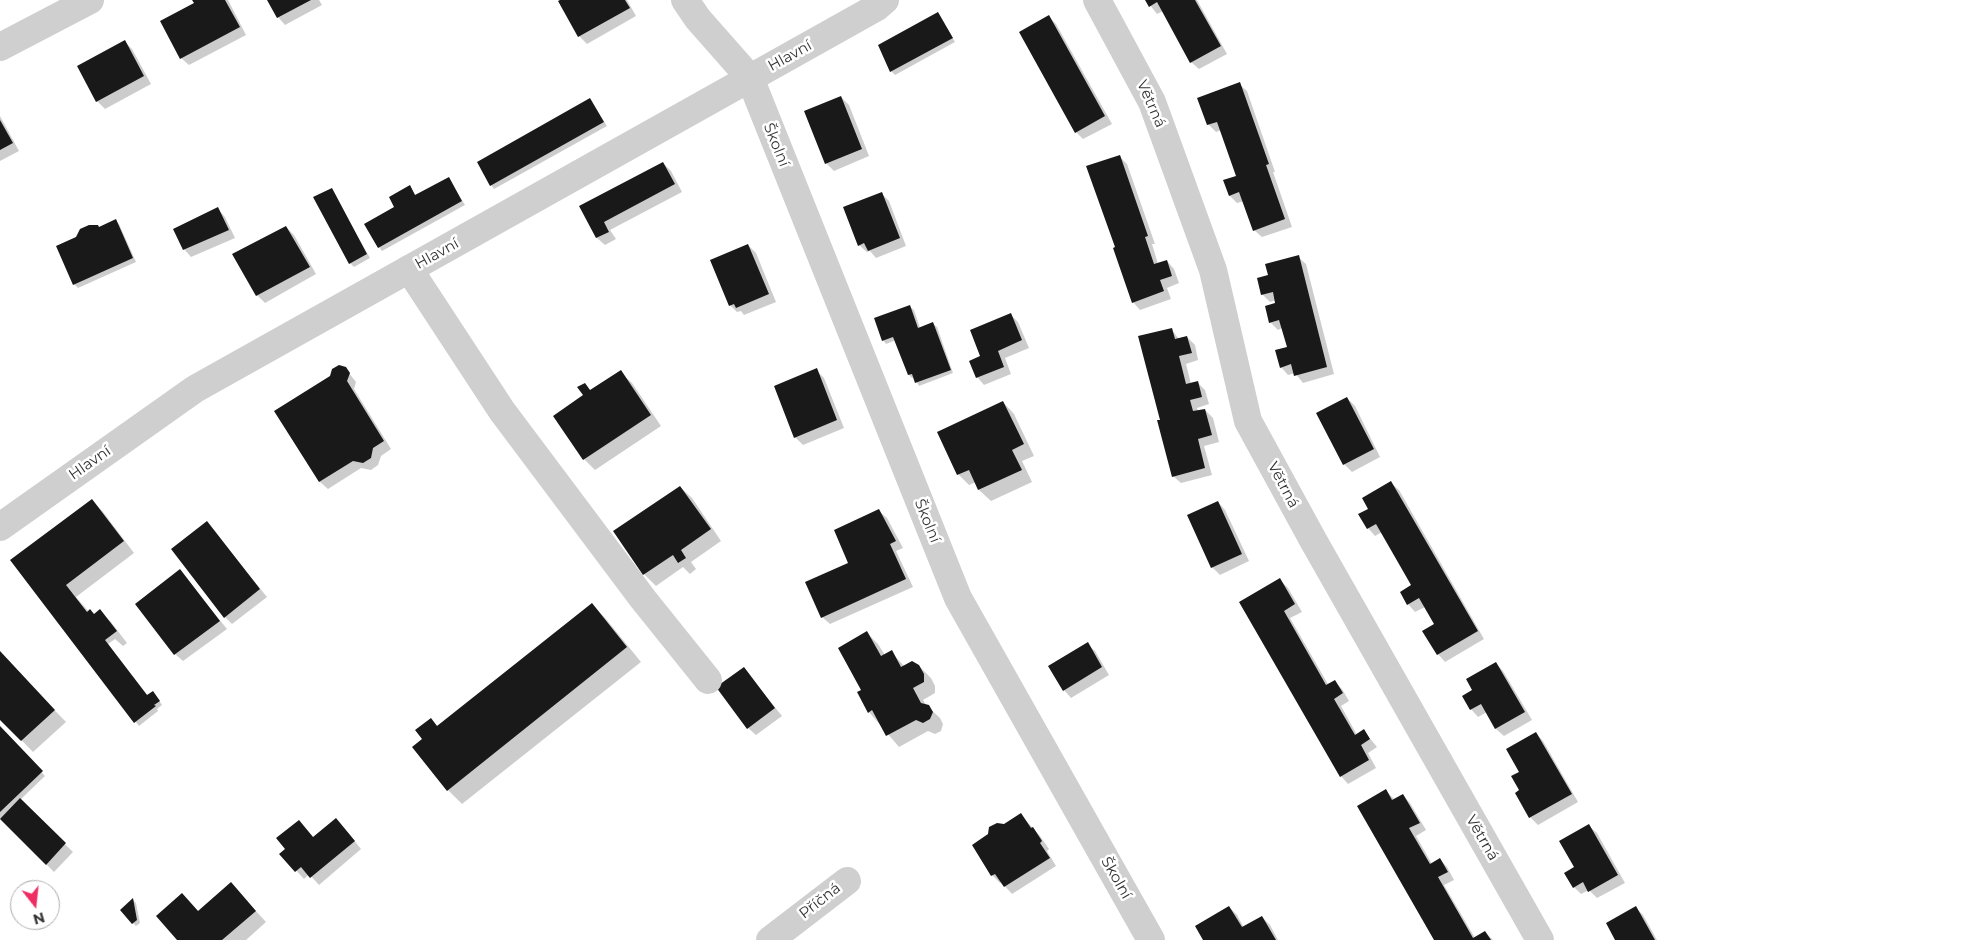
<!DOCTYPE html>
<html>
<head>
<meta charset="utf-8">
<style>
	body { margin:0 }
	#map { position:relative; width:1967px; height:940px; overflow:hidden; background:#fff; font-family:Montserrat,sans-serif }
	canvas { display:block }
	.north { position:absolute; left:10px; top:880px; width:50px; height:50px; box-sizing:border-box; background:#fff; border:1px solid #adadad; border-radius:50%; rotate:164deg; font-size:14px; font-weight:700; line-height:20px; text-align:center; color:#323232 }
	.north::after { content:''; display:block; margin:auto; width:18px; height:22px; background:#f02d63; clip-path:polygon(50% 0,100% 100%,50% 72%,0 100%) }
</style>
</head>
<body>
<div id="map">
<canvas width="1967" height="940"></canvas>
<div class="north">N</div>
</div>
<script>
const c = document.querySelector('canvas').getContext('2d');
c.lineJoin = 'round';
function fillPath(path, color) {
  c.fillStyle = color;
  c.fill(path, 'evenodd');
}
function shape(rows) {
  const path = new Path2D();
  for (const r of rows) {
    path.moveTo(r[0], r[1]);
    for (let i = 2; i < r.length; i += 2) path.lineTo(r[i], r[i + 1]);
  }
  return path;
}
function stroke(path, color, width, dash) {
  c.strokeStyle = color;
  c.lineWidth = width;
  c.lineCap = dash ? 'butt' : 'round';
  c.setLineDash(dash || []);
  c.stroke(path);
}
function write(font, color, halo, rows, align = 'center') {
  c.font = font + ' Montserrat,sans-serif';
  c.lineWidth = 5;
  c.setLineDash([]);
  c.textBaseline = 'middle';
  c.strokeStyle = halo;
  c.fillStyle = color;
  for (const [text, x, y, turn = 0] of rows) {
    c.save();
    c.translate(x, y);
    c.rotate((+turn || 0) * Math.PI / 180);
    c.textAlign = isNaN(turn) ? turn : align;
    if (halo) c.strokeText(text, 0, 0);
    c.fillText(text, 0, 0);
    c.restore();
  }
}
fillPath(shape([
	[193,0,228,0,246,35,189,65,181,58,195,3],
	[268,0,319,0,322,5,285,25,278,17],
	[563,0,627,0,636,16,587,44,579,36],
	[1146,0,1197,0,1227,54,1199,69,1191,62,1163,11,1157,14],
	[938,14,955,42,895,75,891,71],
	[1049,17,1056,24,1112,124,1083,139,1076,132],
	[124,41,132,49,151,84,105,109,97,101],
	[1239,84,1247,91,1275,172,1273,172,1292,227,1262,237,1254,230,1244,201,1237,203,1230,196,1224,181,1238,176,1222,130,1216,132,1208,124],
	[841,97,849,105,869,156,834,171,826,163],
	[590,99,607,126,494,189,491,185],
	[0,116,19,151,0,161],
	[1119,156,1127,164,1155,244,1152,244,1158,264,1167,261,1174,269,1179,283,1167,288,1171,299,1140,310,1133,302,1116,248],
	[663,163,671,171,682,192,610,230,616,239,605,245,597,238,581,206],
	[448,178,465,205,382,251,379,247,396,208,410,187,416,196],
	[331,189,370,258,354,267,350,263],
	[881,193,889,201,906,246,876,258,870,251,867,252,859,245],
	[218,209,225,217,235,238,191,257,184,249],
	[116,221,119,224,136,262,78,288,74,284,99,228],
	[286,227,294,235,316,274,265,303,257,295],
	[748,245,756,253,776,302,744,315,741,311,737,312,730,305],
	[1298,257,1306,264,1334,374,1303,383,1295,373,1288,375,1281,367,1288,348,1282,328,1278,330,1270,322,1277,304,1276,300,1270,302,1262,294,1269,276],
	[910,307,914,310,920,328,933,324,937,327,953,373,919,386,914,377,912,378,909,375,896,340,886,344,883,340],
	[1011,315,1018,322,1029,348,1005,358,1011,374,984,385,977,377,981,357],
	[1171,329,1179,339,1187,337,1195,345,1198,360,1186,364,1191,384,1197,382,1205,390,1209,404,1197,408,1198,411,1205,410,1213,418,1219,442,1204,446,1212,475,1181,483,1173,476,1162,421],
	[345,368,356,382,354,389,391,449,381,456,378,465,371,470,361,468,328,489,320,482,276,412],
	[816,370,824,378,844,428,803,445,795,437],
	[620,372,632,383,661,426,595,470,584,459,555,416,584,395,585,385,591,391],
	[1347,398,1355,406,1380,457,1352,472,1344,464],
	[1003,402,1014,414,1034,456,1022,461,1032,482,991,501,979,490,976,482,969,485,958,474],
	[1391,483,1399,490,1484,639,1445,662,1438,654,1435,624,1425,607,1415,612,1408,604,1413,586,1382,532,1375,536,1368,528,1369,509],
	[680,487,692,498,721,541,691,562,696,569,690,574,683,567,656,586,644,574,615,531],
	[92,500,103,512,134,553,76,597,89,612,94,615,100,611,111,622,127,643,123,646,115,639,108,644,148,696,156,696,162,705,157,709,158,711,139,726,12,560],
	[1218,502,1225,510,1249,561,1220,575,1212,567],
	[879,511,887,518,903,548,896,551,913,587,830,624,822,617],
	[207,523,267,597,232,624,225,617],
	[180,571,227,629,183,661,175,654],
	[1280,580,1288,588,1302,612,1290,618,1329,686,1335,682,1342,689,1349,701,1341,706,1357,735,1364,731,1377,747,1368,753,1376,768,1348,784,1341,776,1241,603],
	[592,604,606,619,641,662,462,804,448,790,424,739,431,720,438,727],
	[867,633,878,644,885,655,891,652,905,667,919,666,931,678,935,686,935,693,923,700,926,705,940,718,943,724,941,731,935,734,928,731,899,747,869,712,862,690],
	[1087,644,1095,651,1109,675,1071,698,1064,690],
	[0,654,66,722,33,752,0,718],
	[1496,663,1503,671,1532,720,1504,736,1496,729,1487,712,1478,717,1471,709,1474,690],
	[744,669,782,716,756,735,748,728],
	[0,728,45,776,20,800,73,852,54,872,0,818],
	[1536,733,1543,741,1578,802,1538,825,1530,817,1520,791,1521,772],
	[1386,791,1395,800,1403,795,1410,803,1426,830,1416,836,1432,864,1440,859,1447,867,1454,880,1444,885,1475,938,1485,932,1493,940,1436,940],
	[1021,815,1040,836,1049,849,1047,851,1056,866,1012,894,1001,882,1000,883,992,875,1004,826],
	[1589,826,1597,833,1625,883,1597,898,1589,890,1581,894,1574,887,1576,867],
	[343,827,361,849,319,885,309,874,304,879,281,854,306,829,314,838],
	[231,884,266,922,246,940,179,940,182,894,199,912],
	[133,900,136,903,140,923,136,926,133,923],
	[1229,907,1237,915,1244,928,1262,917,1270,925,1278,940,1204,940],
	[1636,908,1643,915,1657,940,1617,940]
]), '#0003');
fillPath(shape([
	[192,0,225,0,240,27,180,59,160,21,194,3],
	[267,0,311,0,277,18],
	[560,0,625,0,630,8,578,37,558,1],
	[1145,0,1195,0,1221,46,1190,63,1157,2,1149,7],
	[938,12,953,38,890,72,878,45],
	[1049,15,1105,116,1075,133,1019,32],
	[125,40,144,76,96,102,77,66],
	[1240,82,1269,164,1266,165,1285,219,1253,231,1239,192,1229,196,1223,180,1236,176,1217,122,1207,125,1197,98],
	[841,96,862,149,825,164,804,111],
	[590,98,604,122,490,186,477,162],
	[0,120,13,143,0,150],
	[1120,155,1148,236,1145,237,1154,264,1167,260,1172,276,1160,280,1164,291,1132,303,1113,248,1115,247,1086,166],
	[663,162,675,184,604,222,609,232,596,238,579,206],
	[449,177,462,201,378,248,364,224,394,207,389,197,410,185,415,195],
	[332,188,367,254,349,264,313,197],
	[882,192,900,238,868,251,864,243,858,246,843,207],
	[218,207,229,230,183,250,173,229],
	[116,219,133,258,73,285,56,246,76,237,80,229,89,225,98,225,99,227],
	[286,226,310,267,256,296,232,254],
	[748,244,769,294,736,308,734,304,729,306,710,260],
	[1299,255,1327,367,1294,376,1291,364,1280,368,1275,350,1287,347,1279,320,1269,323,1265,306,1275,303,1273,292,1261,295,1257,278,1268,275,1265,264],
	[910,305,918,328,933,322,951,370,915,383,912,374,908,375,893,337,882,341,874,318],
	[1011,313,1022,340,998,351,1004,367,976,378,969,361,980,356,970,330],
	[1172,328,1175,339,1187,336,1192,353,1179,356,1186,384,1198,381,1202,397,1190,400,1193,411,1205,409,1212,435,1198,439,1205,468,1172,477,1157,420,1160,420,1138,336],
	[339,365,346,367,350,373,347,381,384,441,373,448,371,458,363,463,353,461,319,482,274,411,330,376,332,369],
	[817,368,837,420,794,438,774,386],
	[621,370,651,415,583,460,553,416,583,395,577,387,585,383,590,390],
	[1347,397,1374,449,1343,465,1316,413],
	[1003,401,1024,444,1012,450,1022,470,978,490,969,470,957,475,937,432],
	[1391,481,1478,631,1437,655,1422,631,1434,624,1419,598,1407,605,1400,592,1411,585,1376,524,1367,529,1358,514,1368,509,1362,498],
	[680,486,711,529,681,550,686,558,678,563,673,555,643,575,613,531],
	[92,499,124,541,66,585,87,612,90,609,94,614,100,609,117,631,105,640,147,695,153,691,160,701,154,705,156,706,134,723,10,560],
	[1218,501,1242,554,1211,568,1187,515],
	[879,509,896,541,890,544,906,579,821,618,805,582,848,563,834,530],
	[207,521,260,589,224,618,171,549],
	[180,569,220,621,174,655,135,604],
	[1280,578,1295,604,1284,611,1326,685,1335,680,1343,693,1334,699,1355,735,1364,729,1370,739,1361,745,1369,760,1340,777,1239,602],
	[592,603,627,647,447,791,412,747,422,739,415,730,431,718,437,726],
	[867,631,881,656,892,650,901,667,912,661,919,665,924,674,924,682,913,688,921,703,929,705,933,712,930,719,923,723,916,720,886,736,872,710,868,713,857,692,861,690,838,648],
	[1088,642,1102,667,1063,691,1048,666],
	[0,651,55,710,21,741,0,720],
	[1496,662,1525,712,1495,729,1481,704,1470,710,1462,696,1472,690,1466,679],
	[744,667,775,708,747,729,716,687],
	[0,726,43,771,0,812],
	[1536,732,1572,794,1529,818,1515,793,1519,790,1511,776,1519,772,1506,749],
	[1386,789,1392,800,1403,794,1420,823,1409,828,1430,864,1440,858,1448,872,1438,877,1473,938,1485,931,1491,940,1434,940,1357,806],
	[20,798,66,843,46,865,0,819],
	[1021,813,1031,828,1033,827,1042,841,1040,843,1050,858,1004,887,995,874,991,876,972,845,988,834,989,827,997,823,1004,824],
	[336,818,355,841,310,878,301,867,295,872,279,854,285,849,276,838,299,820,313,837],
	[1589,824,1618,875,1588,892,1583,882,1573,888,1564,873,1574,867,1559,841],
	[231,882,256,911,222,940,177,940,156,916,182,893,198,911],
	[133,898,137,920,132,924,120,910],
	[1229,906,1242,927,1262,916,1276,940,1203,940,1195,926],
	[1636,906,1655,940,1615,940,1606,923]
]), '#191919');
stroke(shape([
	[685,0,698,19,750,78,958,598,1151,940],
	[1097,0,1152,102,1213,270,1248,421,1313,540,1540,940],
	[0,47,90,0],
	[409,269,502,411,643,599,708,680],
	[770,940,847,881]
]), '#cfcfcf', 28);
stroke(shape([
	[0,527,195,389,877,7,885,0]
]), '#cfcfcf', 28);
write('15px', '#323232', '#fff', [
	["Hlavní",790,56,-29],
	["Větrná",1151,104,66],
	["Školní",776,145,68],
	["Hlavní",437,254,-29],
	["Hlavní",90,463,-35],
	["Větrná",1283,485,62],
	["Školní",927,521,68],
	["Větrná",1482,838,60],
	["Školní",1116,878,60],
	["Příčná",820,901,-38]
]);
</script>
</body>
</html>
